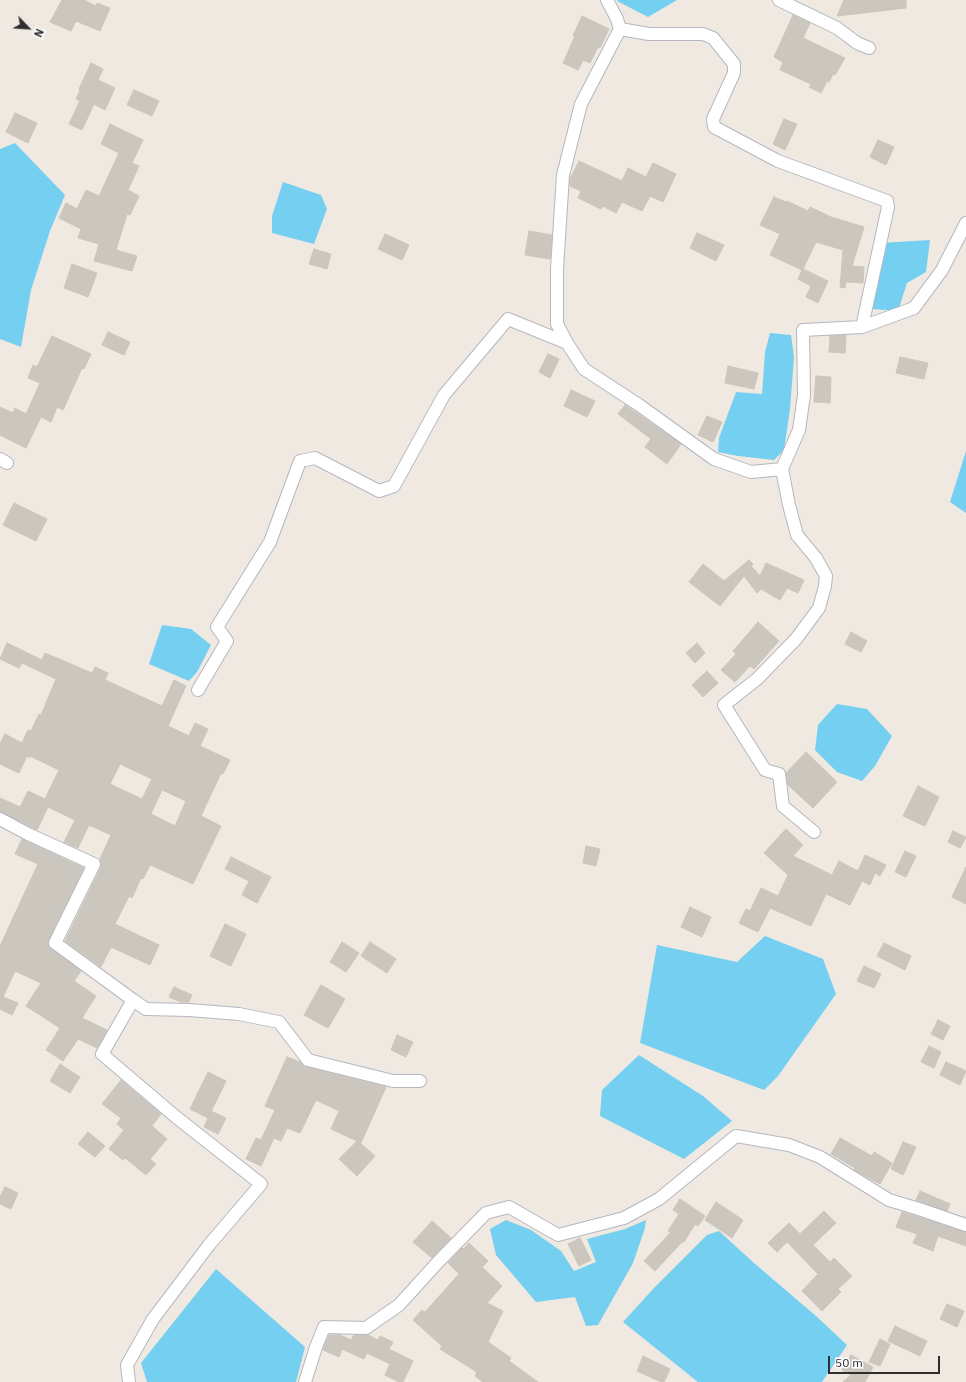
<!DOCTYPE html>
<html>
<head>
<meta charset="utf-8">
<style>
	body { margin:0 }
	#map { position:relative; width:966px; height:1382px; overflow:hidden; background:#efe9e1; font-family:"IBM Plex Sans",sans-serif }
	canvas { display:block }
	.north { position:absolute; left:8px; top:8px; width:40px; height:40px; -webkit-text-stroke:3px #fff; paint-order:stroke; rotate:115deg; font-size:11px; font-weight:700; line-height:16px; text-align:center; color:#2e2e2e }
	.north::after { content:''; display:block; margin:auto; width:14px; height:18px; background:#2e2e2e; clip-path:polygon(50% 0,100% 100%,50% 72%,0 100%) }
	.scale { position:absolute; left:828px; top:1356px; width:112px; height:18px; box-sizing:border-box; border:2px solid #2e2e2e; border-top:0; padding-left:5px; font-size:12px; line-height:14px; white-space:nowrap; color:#2e2e2e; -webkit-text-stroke:3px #fff; paint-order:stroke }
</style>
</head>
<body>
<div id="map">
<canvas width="966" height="1382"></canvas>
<div class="north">N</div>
<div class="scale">50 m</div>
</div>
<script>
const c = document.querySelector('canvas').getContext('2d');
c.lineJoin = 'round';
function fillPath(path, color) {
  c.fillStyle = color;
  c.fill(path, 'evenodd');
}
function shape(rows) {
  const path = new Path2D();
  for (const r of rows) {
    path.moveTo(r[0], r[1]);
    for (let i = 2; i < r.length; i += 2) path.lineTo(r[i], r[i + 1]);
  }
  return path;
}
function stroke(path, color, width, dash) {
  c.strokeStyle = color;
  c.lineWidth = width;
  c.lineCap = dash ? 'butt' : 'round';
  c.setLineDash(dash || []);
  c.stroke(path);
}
fillPath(shape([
	[618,0,677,0,648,17,617,1],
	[15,143,65,195,50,231,31,290,21,347,0,339,0,149],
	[283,182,321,195,327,209,314,244,272,233,272,216],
	[930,240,926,272,907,283,898,311,872,309,880,243],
	[770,333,791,335,794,357,790,409,784,450,774,460,738,456,718,452,719,438,736,392,762,394,765,352],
	[966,451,966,513,950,502],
	[162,625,191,629,211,645,197,672,189,681,149,664],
	[837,704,867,709,892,736,875,766,862,781,837,772,815,750,818,725],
	[765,936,823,959,836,994,778,1076,764,1090,640,1043,657,945,737,962],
	[639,1055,703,1096,732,1121,684,1159,600,1116,602,1090],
	[506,1220,531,1230,561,1251,574,1271,596,1262,587,1239,625,1229,646,1220,645,1228,633,1263,598,1325,586,1326,575,1297,536,1302,496,1255,490,1229],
	[719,1231,754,1263,816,1316,847,1345,822,1382,698,1382,623,1322,654,1288,707,1235],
	[216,1269,305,1347,296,1382,147,1382,141,1363]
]), '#75cff0');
const building = shape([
	[62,0,84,0,96,6,97,3,110,8,100,31,76,21,71,31,50,22,62,0],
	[844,0,906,0,906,8,837,16,844,0],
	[793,15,810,23,803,38,845,58,835,75,833,74,829,82,827,81,821,93,809,87,811,84,780,70,783,62,774,57,793,15],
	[582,16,609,29,600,48,598,47,590,63,583,60,578,70,563,63,575,36,573,36,582,16],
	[91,63,103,69,98,80,115,88,105,110,94,104,82,130,69,124,80,101,76,99,80,90,79,89,91,63],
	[134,90,159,101,152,116,127,105,134,90],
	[15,113,37,123,28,143,6,132,15,113],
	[784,119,797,124,785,150,773,144,784,119],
	[110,124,143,140,132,163,139,166,128,190,139,196,130,215,127,214,116,250,137,256,132,271,94,261,99,244,78,238,81,229,59,218,66,203,77,209,86,190,99,196,119,153,101,144,110,124],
	[878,140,894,147,886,165,870,157,878,140],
	[579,161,622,181,628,168,646,177,653,163,676,174,663,202,650,196,642,211,622,202,616,213,603,206,601,209,578,198,581,191,570,186,570,179,579,161],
	[774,197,786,202,787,201,808,211,810,207,831,217,864,227,852,266,864,267,863,283,846,282,845,288,840,287,843,250,816,242,803,269,828,281,818,303,806,297,811,286,798,279,802,270,770,255,780,234,760,225,774,197],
	[529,231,552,235,550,259,525,255,529,231],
	[697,233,724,245,716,261,690,248,697,233],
	[385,234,409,245,402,260,378,249,385,234],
	[314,249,331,254,327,269,309,264,314,249],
	[72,264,97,273,88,297,64,288,72,264],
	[108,332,130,342,124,355,102,345,108,332],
	[846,335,845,353,829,352,830,336,846,335],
	[52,336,91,354,84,369,82,368,63,410,57,407,51,422,41,417,26,448,0,435,0,407,13,413,15,408,26,414,40,383,28,378,33,365,37,367,52,336],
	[548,354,559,359,550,378,539,372,548,354],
	[900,357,928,363,924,379,896,373,900,357],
	[728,366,758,373,754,389,725,383,728,366],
	[816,376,831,377,830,403,814,402,816,376],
	[571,390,595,401,587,417,564,406,571,390],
	[625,405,681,444,667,464,645,447,651,439,618,414,625,405],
	[707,416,722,422,713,442,698,435,707,416],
	[14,503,47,519,36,541,3,525,14,503],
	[749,560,753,564,751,566,760,576,766,563,804,580,798,593,787,588,780,600,761,589,757,593,744,576,720,606,689,582,703,564,724,581,749,560],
	[758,622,779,641,754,669,750,666,735,682,721,670,736,654,733,651,758,622],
	[851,632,867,641,861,652,845,644,851,632],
	[7,643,42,660,45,653,92,673,95,667,108,673,105,680,162,706,174,680,186,686,168,726,189,736,195,723,208,729,200,746,230,760,223,774,221,773,201,816,221,826,193,884,150,865,143,879,141,878,132,898,129,896,115,924,159,945,150,965,111,947,101,967,65,941,101,867,101,863,100,859,111,835,89,825,78,848,64,842,75,820,48,807,37,830,0,812,0,798,20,807,28,791,45,799,59,770,30,756,29,758,27,756,19,773,0,764,0,744,5,734,22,743,28,730,31,731,39,714,41,715,56,679,22,663,19,668,0,659,7,643],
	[120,764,152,779,142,799,110,784,120,764],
	[162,790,186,801,175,826,151,814,162,790],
	[697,643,705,653,695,663,686,653,697,643],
	[707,671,718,683,703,697,692,685,707,671],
	[806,752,837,782,813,808,788,785,786,773,806,752],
	[918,786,939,797,925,826,903,816,918,786],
	[786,829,803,845,793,856,832,875,839,861,858,871,865,855,886,865,880,876,875,873,870,885,862,881,850,905,826,894,811,926,770,908,758,932,739,923,746,909,750,911,761,888,778,896,788,875,764,853,786,829],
	[953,831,966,837,960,848,948,842,953,831],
	[22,839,84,868,48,943,51,949,81,971,74,981,96,996,82,1018,107,1030,97,1048,78,1039,63,1061,46,1050,60,1028,26,1006,41,983,15,971,3,997,18,1003,12,1015,0,1009,0,946,38,864,15,854,22,839],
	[586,846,600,849,596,866,583,863,586,846],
	[905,851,916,856,906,877,895,872,905,851],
	[231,857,271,877,257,903,242,895,249,881,225,869,231,857],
	[966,867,966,904,952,897,966,867],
	[690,907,711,917,702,937,681,927,690,907],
	[225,924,246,934,231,966,210,956,225,924],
	[342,942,359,953,346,972,330,962,342,942],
	[370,942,396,959,387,973,361,956,370,942],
	[884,943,911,956,905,970,877,956,884,943],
	[864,966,881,974,874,988,857,981,864,966],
	[321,985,345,999,328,1028,304,1015,321,985],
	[174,987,192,995,189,1002,181,1002,169,997,174,987],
	[938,1020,950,1026,943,1040,931,1034,938,1020],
	[397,1035,413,1042,406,1057,391,1050,397,1035],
	[929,1046,941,1052,934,1068,921,1062,929,1046],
	[287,1057,300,1062,306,1067,386,1087,361,1143,359,1142,375,1156,357,1176,339,1159,357,1141,331,1129,339,1111,316,1100,300,1133,287,1128,281,1141,274,1138,261,1166,246,1159,256,1138,261,1140,275,1110,265,1106,287,1057],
	[946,1062,966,1071,960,1085,940,1075,946,1062],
	[60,1064,80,1077,70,1093,50,1081,60,1064],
	[208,1072,226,1081,208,1118,190,1109,208,1072],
	[121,1080,161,1114,152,1126,167,1139,150,1159,156,1164,146,1175,125,1158,123,1160,109,1149,124,1130,117,1124,121,1118,102,1104,121,1080],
	[211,1111,226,1118,218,1134,204,1127,211,1111],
	[88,1132,105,1146,95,1157,78,1144,88,1132],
	[840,1138,872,1156,874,1152,892,1163,880,1184,854,1170,855,1168,831,1154,840,1138],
	[903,1142,916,1147,903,1175,891,1169,903,1142],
	[5,1187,18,1193,11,1209,0,1204,0,1197,5,1187],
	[920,1191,950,1204,947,1211,916,1200,920,1191],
	[680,1199,705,1216,698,1226,695,1224,684,1242,683,1241,655,1271,644,1261,671,1232,668,1231,679,1214,673,1210,680,1199],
	[716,1202,743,1220,732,1238,705,1220,716,1202],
	[824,1211,836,1223,813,1245,830,1262,834,1258,852,1276,838,1289,841,1292,822,1311,802,1291,818,1274,787,1242,777,1252,768,1243,789,1223,800,1234,824,1211],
	[902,1212,966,1232,966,1246,938,1236,933,1251,913,1243,917,1234,896,1227,902,1212],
	[432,1221,451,1238,432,1258,413,1242,432,1221],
	[580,1238,591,1260,579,1266,568,1244,580,1238],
	[469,1243,488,1261,482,1267,502,1286,487,1303,503,1311,488,1342,511,1358,509,1361,538,1382,483,1382,475,1376,477,1372,440,1349,442,1346,413,1320,422,1310,425,1312,459,1274,448,1263,462,1248,463,1249,469,1243],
	[947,1304,964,1311,957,1327,940,1319,947,1304],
	[895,1326,927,1341,920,1356,888,1341,895,1326],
	[329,1335,340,1335,351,1340,354,1335,368,1335,378,1340,380,1336,393,1342,389,1349,413,1361,403,1382,399,1382,385,1375,390,1364,367,1353,364,1359,342,1349,339,1357,323,1350,329,1335],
	[880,1339,890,1344,880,1366,869,1362,880,1339],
	[851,1355,873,1367,865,1382,843,1382,851,1375,842,1370,851,1355],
	[643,1356,670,1369,664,1382,661,1382,637,1371,643,1356]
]);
fillPath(building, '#cbc7bf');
stroke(building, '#cbc5ba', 1);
const street = shape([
	[779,0,837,28,857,43,869,48],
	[862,327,914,308,942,270,966,223],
	[567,343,584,369,639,405,714,459,751,472,782,469,799,430,804,395,803,330,862,327,888,207,887,201,778,161,714,127,713,119,734,73,734,64,713,38,703,34,649,34,620,29],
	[0,459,7,463],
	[782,469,789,505,797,535,816,558,826,576,825,586,819,608,796,639,757,679,724,705,765,770,779,774,783,806,814,832],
	[198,690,227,641,217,627,270,542,300,461,315,458,379,491,394,486,444,395,508,319,567,343,557,324,557,269,563,175,581,104,620,29,617,19,607,0],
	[0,819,28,834,94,864,55,943,133,1000,102,1054,176,1117,261,1184,209,1245,153,1319,127,1365,129,1382],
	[133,1000,146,1009,189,1010,239,1014,279,1022,308,1060,393,1081,420,1081],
	[305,1382,316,1347,324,1327,366,1328,399,1305,438,1262,486,1213,509,1207,558,1235,624,1218,659,1199,736,1136,789,1145,820,1157,889,1200,919,1209,966,1225]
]);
stroke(street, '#b4b7c1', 14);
stroke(street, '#fff', 12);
</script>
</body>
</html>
